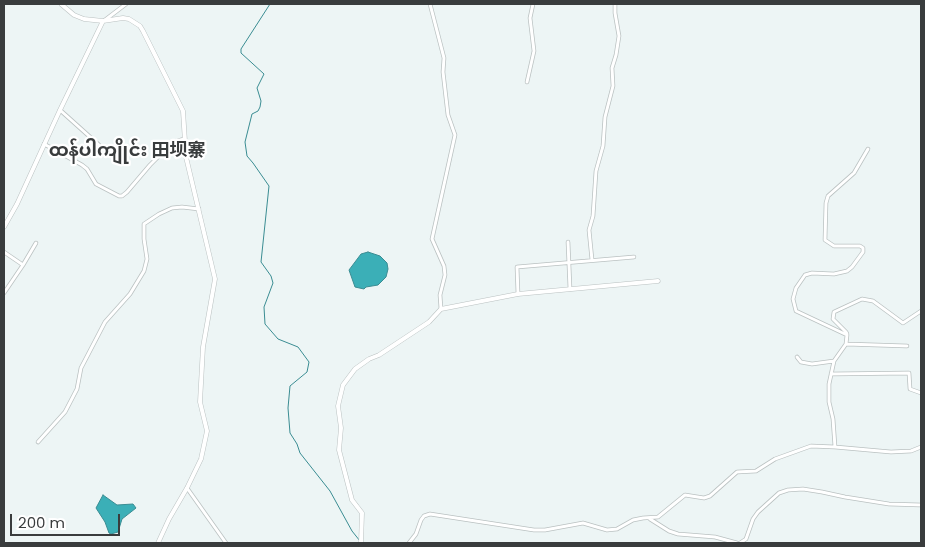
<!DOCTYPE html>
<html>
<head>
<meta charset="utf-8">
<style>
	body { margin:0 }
	#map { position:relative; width:925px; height:547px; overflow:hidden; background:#edf5f5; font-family:Poppins,sans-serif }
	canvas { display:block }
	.frame { position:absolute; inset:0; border:5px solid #393c3d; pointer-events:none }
	.scale { position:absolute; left:10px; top:514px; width:110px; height:22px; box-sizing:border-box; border:2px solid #393c3d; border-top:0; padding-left:6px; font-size:15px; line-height:18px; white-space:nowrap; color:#393c3d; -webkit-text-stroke:4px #fff; paint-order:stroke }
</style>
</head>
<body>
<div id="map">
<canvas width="925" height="547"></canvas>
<div class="frame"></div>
<div class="scale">200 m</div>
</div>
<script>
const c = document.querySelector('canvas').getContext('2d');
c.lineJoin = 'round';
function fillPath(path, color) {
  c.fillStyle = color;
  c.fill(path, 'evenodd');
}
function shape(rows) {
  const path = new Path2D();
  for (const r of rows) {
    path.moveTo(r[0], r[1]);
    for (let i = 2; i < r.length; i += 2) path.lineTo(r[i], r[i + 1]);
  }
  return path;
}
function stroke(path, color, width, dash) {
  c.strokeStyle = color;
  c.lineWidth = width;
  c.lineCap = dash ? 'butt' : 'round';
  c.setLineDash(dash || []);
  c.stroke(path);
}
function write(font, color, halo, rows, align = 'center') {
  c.font = font + ' Poppins,"Noto Sans SC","Noto Sans Myanmar",sans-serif';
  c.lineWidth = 4.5;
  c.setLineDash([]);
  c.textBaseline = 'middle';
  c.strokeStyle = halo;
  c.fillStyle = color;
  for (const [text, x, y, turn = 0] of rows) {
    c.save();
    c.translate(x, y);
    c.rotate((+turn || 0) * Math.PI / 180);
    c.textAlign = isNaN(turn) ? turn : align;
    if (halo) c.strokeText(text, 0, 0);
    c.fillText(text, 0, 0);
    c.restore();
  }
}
const water = shape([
	[368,252,380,256,387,263,388,269,386,277,378,285,366,287,364,289,355,287,349,270,361,254,368,252],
	[103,495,117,505,133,504,136,508,122,519,118,532,111,534,109,533,105,522,96,508,103,495]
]);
fillPath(water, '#3bafb7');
stroke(water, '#3a8c92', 1);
stroke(shape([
	[270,4,241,49,241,53,264,74,257,88,261,101,260,107,258,111,252,114,245,142,247,156,253,163,269,186,261,262,271,276,273,283,264,307,265,324,278,339,298,347,309,362,307,372,290,386,288,408,290,433,297,444,300,453,330,491,352,531,360,541]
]), '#3a8c92', 1);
const street = shape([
	[430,4,444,58,443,72,448,115,455,135,432,239,444,266,445,275,440,295,441,309],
	[105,20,126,4],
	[527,82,534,51,530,18,533,4],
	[60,110,99,145],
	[44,144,82,165,87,169,96,184,119,196,122,196,127,192,150,165,172,143,184,139],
	[568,242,570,289],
	[4,252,23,265],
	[592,260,589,230,593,216,596,171,603,146,605,117,613,86,612,68,616,55,619,36,615,13,615,4],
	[4,293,23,265,36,243],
	[518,294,517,267,634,257],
	[847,334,846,332,833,319,834,312,862,299,873,301,903,323,921,311],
	[846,344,907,346],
	[797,357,801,362,812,364,834,361],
	[831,374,909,373,910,389,921,393],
	[38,442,65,412,77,389,81,368,105,322,130,294,144,271,147,259,144,239,144,224,159,214,172,208,182,207,199,209],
	[835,447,833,419,829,402,829,384,834,361,846,344,847,335,796,311,793,299,796,288,805,275,812,273,834,274,847,271,852,267,863,252,863,248,860,246,834,246,825,240,826,203,828,196,854,173,868,149],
	[187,488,226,543],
	[650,519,669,531,678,534,715,537,737,543],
	[409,543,416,534,421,520,424,516,430,514,534,530,545,530,583,523,607,530,617,529,633,520,643,518,658,517,685,495,704,498,710,496,737,472,756,471,775,459,811,446,835,447,891,452,911,451,921,447],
	[740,543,746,539,753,519,758,512,779,493,788,490,803,489,822,492,845,497,889,504,921,505]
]);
const secondary = shape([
	[61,4,74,15,84,19,103,21,123,18,129,19,140,26,143,31,183,111,186,157,215,279,203,347,200,402,207,431,201,459,187,488,169,519,158,543],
	[4,227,17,204,60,110,103,21],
	[361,543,362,513,352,500,339,450,341,428,338,406,343,385,355,369,369,359,379,355,429,322,441,309,518,294,658,281]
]);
stroke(street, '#bac1c1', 4.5);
stroke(secondary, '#bac1c1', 5);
stroke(street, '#fff', 3);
stroke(secondary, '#fff', 4);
write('bold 18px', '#393c3d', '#fff', [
	["ထန်ပါကျိုင်း 田坝寨",127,151]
]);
</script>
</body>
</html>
